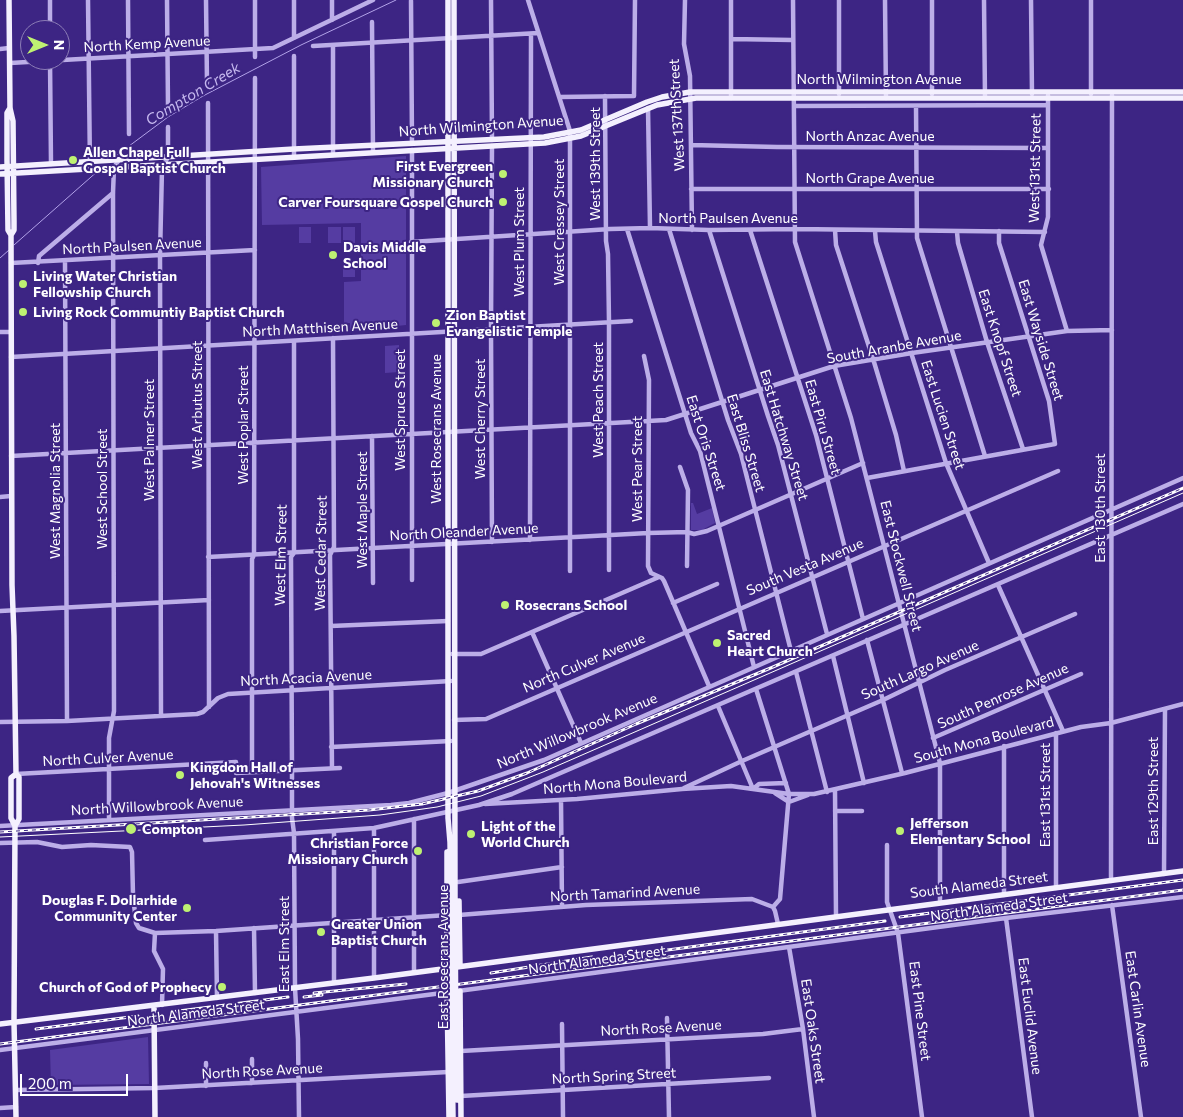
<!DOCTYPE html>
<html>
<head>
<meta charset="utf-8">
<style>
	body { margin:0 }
	#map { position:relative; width:1183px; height:1117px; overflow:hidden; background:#3d2584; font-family:Commissioner,sans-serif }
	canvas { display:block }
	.north { position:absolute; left:20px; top:20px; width:50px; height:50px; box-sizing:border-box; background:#3d2584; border:1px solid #8b7cb5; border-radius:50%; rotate:90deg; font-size:14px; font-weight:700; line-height:20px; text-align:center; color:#fff }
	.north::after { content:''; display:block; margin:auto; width:18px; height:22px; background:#bef172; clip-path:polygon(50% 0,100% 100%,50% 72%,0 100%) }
	.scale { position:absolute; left:20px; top:1074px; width:108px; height:22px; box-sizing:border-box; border:2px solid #fff; border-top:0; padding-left:6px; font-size:15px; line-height:18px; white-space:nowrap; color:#fff; -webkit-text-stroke:4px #3d2584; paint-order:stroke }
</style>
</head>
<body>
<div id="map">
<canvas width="1183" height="1117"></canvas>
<div class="north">N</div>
<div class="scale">200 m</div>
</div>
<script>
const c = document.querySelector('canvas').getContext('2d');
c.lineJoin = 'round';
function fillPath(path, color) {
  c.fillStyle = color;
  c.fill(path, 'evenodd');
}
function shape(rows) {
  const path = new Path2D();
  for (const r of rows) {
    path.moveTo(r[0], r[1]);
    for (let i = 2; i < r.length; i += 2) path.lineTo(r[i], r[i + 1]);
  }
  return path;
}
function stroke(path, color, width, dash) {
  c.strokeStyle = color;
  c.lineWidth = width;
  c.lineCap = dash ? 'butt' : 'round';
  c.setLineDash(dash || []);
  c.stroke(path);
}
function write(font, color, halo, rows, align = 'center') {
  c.font = font + ' Commissioner,sans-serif';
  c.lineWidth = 4;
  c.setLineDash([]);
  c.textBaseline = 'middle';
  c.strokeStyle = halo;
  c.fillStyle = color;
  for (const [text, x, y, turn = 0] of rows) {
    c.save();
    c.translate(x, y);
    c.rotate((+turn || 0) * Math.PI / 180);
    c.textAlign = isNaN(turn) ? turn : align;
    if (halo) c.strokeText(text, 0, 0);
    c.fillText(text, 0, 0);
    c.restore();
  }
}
fillPath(shape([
	[406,156,406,325,350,331,350,323,344,323,344,282,361,281,361,223,262,225,261,167],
	[299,227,311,227,311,243,299,243],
	[328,227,341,227,341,243,328,243],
	[343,227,355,227,355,243,343,243],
	[343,261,355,261,355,277,343,277],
	[399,345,399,372,385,373,385,346],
	[691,503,693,503,697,514,712,508,715,523,702,530,691,530],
	[148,1037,149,1084,51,1085,50,1050]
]), '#553ca2');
stroke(shape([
	[113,158,168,117,203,96,301,45,396,0],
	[14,245,99,170],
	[0,258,9,250]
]), '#b2a2e8', 1);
stroke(shape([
	[88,0,90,168],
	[128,0,129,134],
	[167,0,168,106],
	[206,0,207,83],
	[255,0,255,57],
	[294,0,294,38],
	[491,0,492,140],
	[528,0,570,131,570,571],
	[685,0,684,44,690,76,692,230],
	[731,0,731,98],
	[793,0,795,242,851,418,940,763,940,902],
	[885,0,886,98],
	[932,0,932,94],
	[984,0,985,98],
	[1031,0,1032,94],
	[1091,0,1091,94],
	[411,1,412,143],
	[332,20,332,0],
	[372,22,373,152],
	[50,30,50,0],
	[731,39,792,40],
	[313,46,538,33],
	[0,49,9,48],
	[294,56,294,157],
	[50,60,51,164],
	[10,63,273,48,373,0],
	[839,94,839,0],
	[1048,95,1048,217,1041,245,1067,331],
	[605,96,606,241,608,254,609,322,609,570],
	[559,97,634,96,635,0],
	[208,103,209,707],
	[794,106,1048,105],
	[916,106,917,238,985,456],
	[648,108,650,228],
	[691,145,777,147,1048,148],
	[492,146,491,329,492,542],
	[333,155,333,45],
	[691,189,1049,189],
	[627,229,691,433,700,451,754,667],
	[669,229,728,420,741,454,791,651],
	[709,230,768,416,778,445,827,634],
	[750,230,816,435,863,619],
	[835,230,836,245,874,362,896,435,904,471],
	[875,231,876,242,946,463,989,563],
	[957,232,958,243,987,342,1023,449],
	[411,242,610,229,650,228,709,230,795,229,1045,232],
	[65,261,67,721],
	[11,263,255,250],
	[38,263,39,256,113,193],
	[0,332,11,332],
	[294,341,294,553,291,557,292,770,292,818,294,833,295,988,298,1039,299,1117],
	[644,356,649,380,648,566,651,573,662,578,664,581,709,686],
	[11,357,631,321],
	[372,436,373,583],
	[11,456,666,420,834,366,912,353,1067,331,1112,330],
	[680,467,688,490,687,566],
	[867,478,1055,444,1049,401,999,243,999,231],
	[0,497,11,496],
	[530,540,531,34],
	[208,557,648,533,687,532,694,534,707,531,863,463],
	[412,580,412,150],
	[998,585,1063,731],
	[673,603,717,584],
	[0,611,209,600],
	[331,626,448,621],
	[532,632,581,743],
	[867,640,902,773],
	[452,654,481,654,659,577],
	[833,656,864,783],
	[796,672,827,792],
	[756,689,789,794,780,899,773,907],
	[718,706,753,789,759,784,786,783],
	[161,715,160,256,162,168,168,157,168,127],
	[454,720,486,719,1058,471],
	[0,722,67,721,197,714,203,712,218,698,228,694,451,681],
	[933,738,1081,674],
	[331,747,451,741],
	[332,768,330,555,334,547,333,338],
	[252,772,252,559,254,555,255,78],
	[16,774,236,762,236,773,340,768],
	[684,788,742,761,883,700,945,670,1075,614],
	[835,790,836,916],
	[775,793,789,802,808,795],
	[561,800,562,907],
	[485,804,577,799,682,789,731,786,789,794,814,794,905,773,1081,727,1111,723,1183,704],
	[835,811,862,811],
	[109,820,109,738,114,711,113,193,114,167,119,160],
	[0,826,391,805,409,803,448,793,544,760,1183,478],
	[374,828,374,978],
	[205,840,374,828,479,805,512,794,1183,504],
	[0,843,37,842,62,847,91,845,130,847,132,852,133,895,136,923,139,928,155,933,216,931,447,915],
	[887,845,887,902,898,933,922,1117],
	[1164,874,1165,709],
	[1111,881,1112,95],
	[458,882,562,867],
	[1056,888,1056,733],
	[1004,895,1004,746],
	[1112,905,1141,1117],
	[459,915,586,905,752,899,773,907,775,911,778,924],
	[1006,918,1032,1117],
	[254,928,255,993],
	[216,931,217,998],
	[155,933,154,951,163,969,162,1005],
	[789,947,803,1029,814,1117],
	[414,972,414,819],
	[334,983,334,832],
	[458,991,1006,918,1183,897],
	[667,1018,669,1117],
	[562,1024,563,1117],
	[0,1050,450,992],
	[461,1051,763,1034,803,1029],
	[252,1059,252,1083],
	[206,1063,206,1086],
	[16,1090,155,1088,448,1072],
	[461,1096,769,1078],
	[0,1108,16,1107]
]), '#bcaee8', 4.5);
stroke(shape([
	[9,0,10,108,13,121,14,221,14,230,11,235,12,585,14,636,16,774,19,777,19,819,15,826],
	[448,0,448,818,450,842,451,905],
	[454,0,455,905],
	[10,108,7,113,7,160,8,230,11,235],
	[0,167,294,149,544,137,581,130,647,102,662,97,690,92,1183,92],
	[0,174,545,143,581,136,657,105,696,98,1183,98],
	[16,774,11,778,11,818,15,826,14,1022,16,1117],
	[447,852,447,968],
	[459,901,460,966],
	[460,991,461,1117],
	[447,993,449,1117],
	[154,1006,155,1117],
	[0,1024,374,978,1183,871],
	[452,1051,453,1117],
	[456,1051,457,1100]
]), '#f4f0fe', 5.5);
stroke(shape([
	[0,837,244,825,380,815,437,807,481,796,543,772,1183,493]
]), '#fff', 1);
const rail = shape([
	[0,832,369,810,422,804,478,791,527,773,636,724,773,667,1183,488],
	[900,917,1183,880],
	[585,961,885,921],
	[491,973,592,957],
	[314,993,406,984],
	[304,997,322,995],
	[171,1012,288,997],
	[36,1029,138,1016],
	[0,1044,1183,890]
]);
stroke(rail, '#fff', 3);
stroke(rail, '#3d2584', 1, [4]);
stroke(shape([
	[451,905,452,1051],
	[455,905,456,1051]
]), '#f4f0fe', 5.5);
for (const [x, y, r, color] of [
	[73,160,5,"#bef172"],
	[503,174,5,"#bef172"],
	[503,202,5,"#bef172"],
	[333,255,5,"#bef172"],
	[23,284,5,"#bef172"],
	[23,312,5,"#bef172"],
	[436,323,5,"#bef172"],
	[505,605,5,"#bef172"],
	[717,643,5,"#bef172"],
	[180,775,5,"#bef172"],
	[131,829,6,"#bef172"],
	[900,831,5,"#bef172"],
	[471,834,5,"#bef172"],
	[418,851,5,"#bef172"],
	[187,908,5,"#bef172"],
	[321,932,5,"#bef172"],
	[222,987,5,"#bef172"]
]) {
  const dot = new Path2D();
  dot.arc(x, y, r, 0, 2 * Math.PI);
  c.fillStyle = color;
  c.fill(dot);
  stroke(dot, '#3d2584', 2);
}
write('14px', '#fff', '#3d2584', [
	["North Kemp Avenue",147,44,-3],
	["North Wilmington Avenue",879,79],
	["West 137th Street",677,115,-93],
	["North Wilmington Avenue",481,126,-4],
	["North Anzac Avenue",870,136],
	["West 139th Street",595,164,-90],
	["West 131st Street",1035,168,-89],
	["North Grape Avenue",870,178],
	["North Paulsen Avenue",728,218],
	["West Cressey Street",559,222,-90],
	["West Plum Street",519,242,-90],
	["North Paulsen Avenue",132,246,-3],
	["North Matthisen Avenue",320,328,-3],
	["East Wayside Street",1041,340,73],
	["East Knopf Street",1000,343,72],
	["South Aranbe Avenue",894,347,-10],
	["West Peach Street",598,400,-90],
	["West Arbutus Street",197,405,-90],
	["West Spruce Street",400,410,-90],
	["East Lucien Street",943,415,72],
	["West Cherry Street",480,419,-90],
	["West Poplar Street",243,425,-90],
	["East Piru Street",823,427,74],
	["West Rosecrans Avenue",436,429,-90],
	["East Hatchway Street",784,435,73],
	["West Palmer Street",149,440,-90],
	["East Oris Street",706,443,72],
	["East Bliss Street",746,443,73],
	["West Pear Street",637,469,-90],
	["West School Street",102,489,-90],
	["West Magnolia Street",55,491,-90],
	["East 130th Street",1100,508,-90],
	["West Maple Street",362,510,-90],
	["North Oleander Avenue",464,532,-3],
	["West Cedar Street",321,553,-89],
	["West Elm Street",281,555,-89],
	["East Stockwell Street",901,566,76],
	["South Vesta Avenue",805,567,-23],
	["North Culver Avenue",584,663,-23],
	["South Largo Avenue",920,670,-24],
	["North Acacia Avenue",306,678,-3],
	["South Penrose Avenue",1003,696,-24],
	["North Willowbrook Avenue",577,731,-23],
	["South Mona Boulevard",984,740,-15],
	["North Culver Avenue",108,758,-3],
	["North Mona Boulevard",615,783,-5],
	["East 129th Street",1153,791,-90],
	["East 131st Street",1045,795,-90],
	["North Willowbrook Avenue",157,806,-3],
	["South Alameda Street",979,885,-7],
	["North Tamarind Avenue",625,893,-3],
	["North Alameda Street",999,907,-8],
	["East Elm Street",284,944,-90],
	["East Rosecrans Avenue",443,957,-90],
	["North Alameda Street",597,960,-8],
	["East Carlin Avenue",1138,1009,82],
	["East Pine Street",920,1011,83],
	["North Alameda Street",196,1013,-7],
	["East Euclid Avenue",1030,1016,83],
	["North Rose Avenue",661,1028,-3],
	["East Oaks Street",813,1031,82],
	["North Rose Avenue",262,1071,-3],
	["North Spring Street",614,1076,-3]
]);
write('bold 14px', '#fff', '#3d2584', [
	["Allen Chapel Full",83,152],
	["Gospel Baptist Church",83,168],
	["First Evergreen",493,166,"right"],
	["Missionary Church",493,182,"right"],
	["Carver Foursquare Gospel Church",493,202,"right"],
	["Davis Middle",343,247],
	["School",343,263],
	["Living Water Christian",33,276],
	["Fellowship Church",33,292],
	["Living Rock Communtiy Baptist Church",33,312],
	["Zion Baptist",446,315],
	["Evangelistic Temple",446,331],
	["Rosecrans School",515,605],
	["Sacred",727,635],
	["Heart Church",727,651],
	["Kingdom Hall of",190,767],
	["Jehovah's Witnesses",190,783],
	["Jefferson",910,823],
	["Elementary School",910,839],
	["Light of the",481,826],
	["World Church",481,842],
	["Compton",142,829],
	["Christian Force",408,843,"right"],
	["Missionary Church",408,859,"right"],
	["Douglas F. Dollarhide",177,900,"right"],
	["Community Center",177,916,"right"],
	["Greater Union",331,924],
	["Baptist Church",331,940],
	["Church of God of Prophecy",212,987,"right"]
], 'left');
write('italic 15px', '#c6b9ef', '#3d2584', [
	["Compton Creek",193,94,-31]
]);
</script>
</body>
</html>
